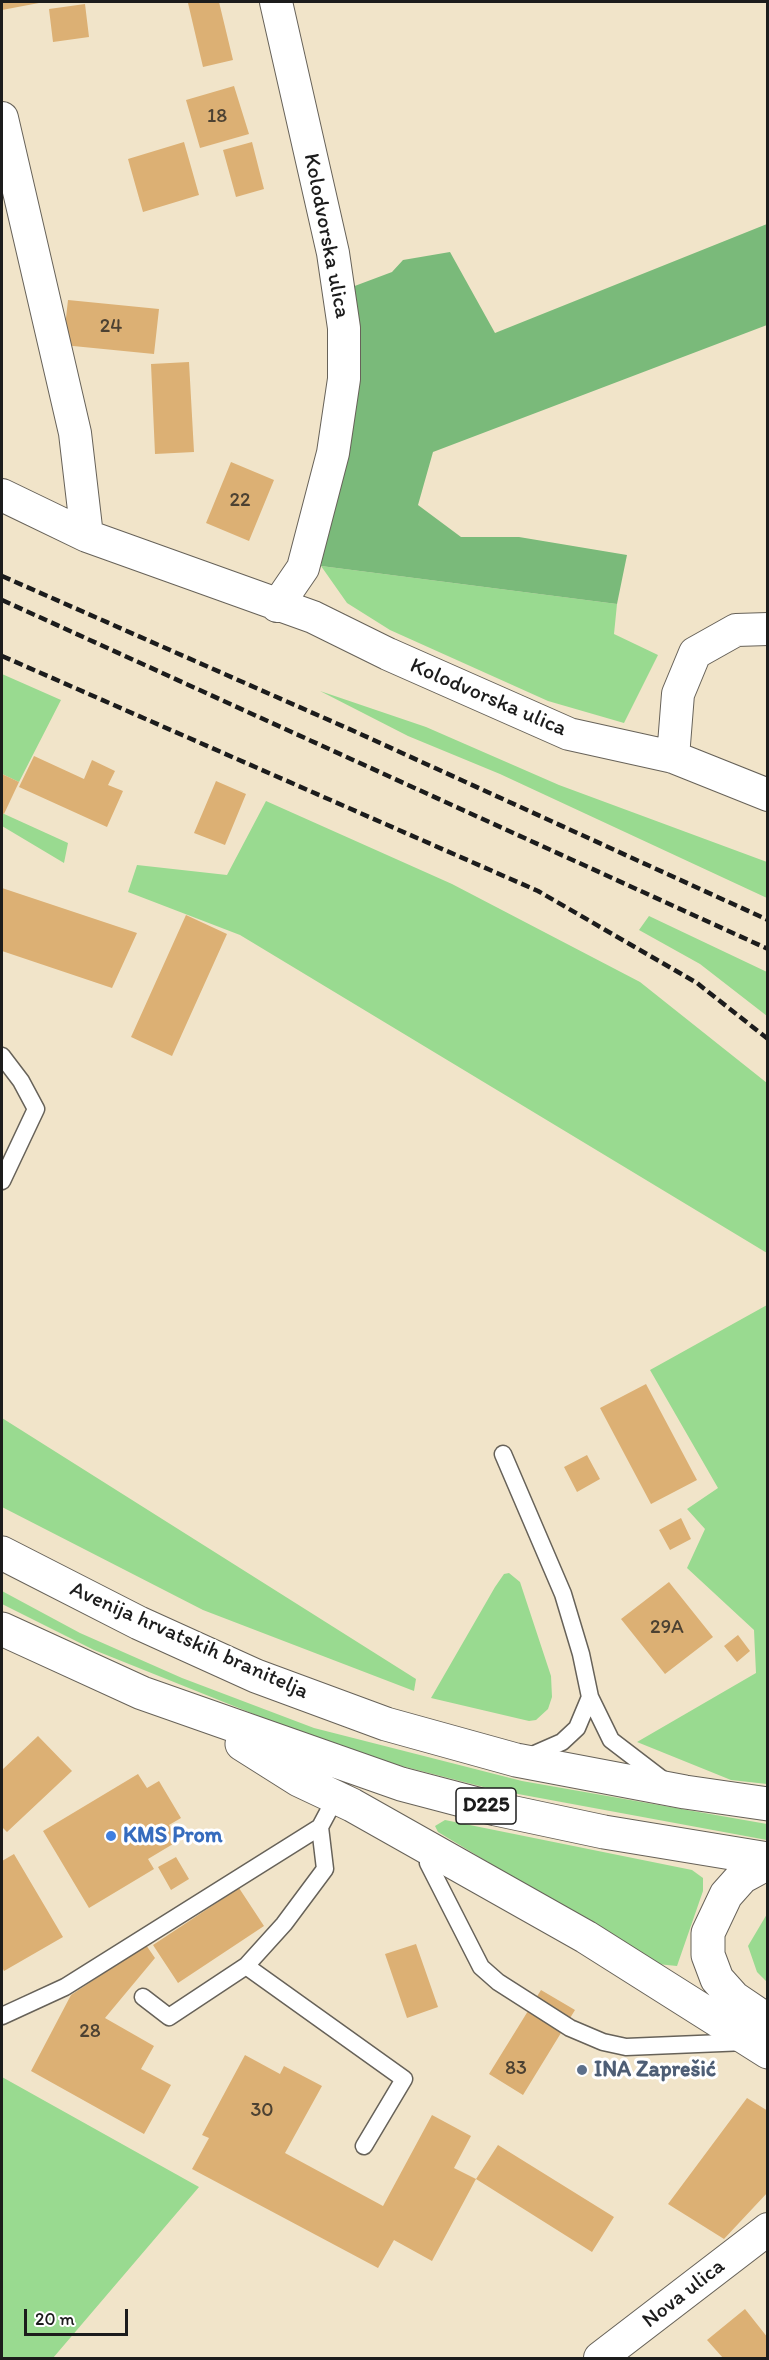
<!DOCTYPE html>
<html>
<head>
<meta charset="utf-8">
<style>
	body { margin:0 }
	#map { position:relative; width:769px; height:2360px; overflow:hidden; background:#f1e4c9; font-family:Itim,sans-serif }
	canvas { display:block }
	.frame { position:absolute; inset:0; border:3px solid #1c1c1c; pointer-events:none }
	.scale { position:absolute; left:24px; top:2309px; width:104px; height:27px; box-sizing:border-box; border:3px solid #1c1c1c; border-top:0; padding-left:8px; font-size:18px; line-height:21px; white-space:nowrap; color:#1c1c1c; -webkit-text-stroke:4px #fff; paint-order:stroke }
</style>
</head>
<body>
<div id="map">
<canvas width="769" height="2360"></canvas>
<div class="frame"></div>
<div class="scale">20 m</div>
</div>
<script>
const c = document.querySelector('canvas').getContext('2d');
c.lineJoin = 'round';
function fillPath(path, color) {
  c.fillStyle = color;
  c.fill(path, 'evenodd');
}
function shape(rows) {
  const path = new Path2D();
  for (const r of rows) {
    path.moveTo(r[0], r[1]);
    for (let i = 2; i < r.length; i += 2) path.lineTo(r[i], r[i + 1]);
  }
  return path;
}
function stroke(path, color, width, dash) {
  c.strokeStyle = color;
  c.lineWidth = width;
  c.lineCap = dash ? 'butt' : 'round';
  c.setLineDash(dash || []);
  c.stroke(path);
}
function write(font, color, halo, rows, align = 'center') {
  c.font = font + ' Itim,sans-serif';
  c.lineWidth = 6;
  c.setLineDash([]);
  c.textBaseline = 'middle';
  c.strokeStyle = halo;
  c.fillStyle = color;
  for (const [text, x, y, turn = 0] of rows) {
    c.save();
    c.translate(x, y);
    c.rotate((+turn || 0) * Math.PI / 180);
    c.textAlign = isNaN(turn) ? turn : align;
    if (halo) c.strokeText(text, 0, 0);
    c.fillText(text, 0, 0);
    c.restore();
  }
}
fillPath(shape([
	[321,566,617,604,614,634,658,655,624,723,548,701,390,630,347,603],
	[2,674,61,700,19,782,2,774],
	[320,691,426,727,559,785,767,862,767,898,500,774,408,736],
	[266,801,452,884,640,982,767,1083,767,1253,240,935,128,892,137,865,227,875],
	[2,813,68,843,64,863,2,826],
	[649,916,767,972,767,1016,700,964,639,930],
	[767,1305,767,1784,731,1780,637,1742,756,1673,754,1630,687,1568,705,1529,687,1509,718,1488,650,1370],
	[2,1418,416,1679,414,1691,203,1610,2,1507],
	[509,1573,520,1582,551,1676,552,1697,548,1709,536,1720,529,1721,431,1698,495,1587,504,1574],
	[2,1591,80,1633,182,1678,314,1728,522,1781,767,1824,767,1840,491,1789,394,1764,306,1735,94,1650,2,1604],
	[445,1820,692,1870,703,1878,703,1891,677,1966,657,1964,438,1832,435,1826],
	[767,1914,767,1982,757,1972,748,1946],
	[2,2077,199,2187,53,2358,2,2358]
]), '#99da90');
fillPath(shape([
	[767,224,767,325,433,452,418,505,461,537,519,537,627,555,617,604,321,566,335,480,352,287,392,272,403,260,450,252,495,333]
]), '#7aba7a');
fillPath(shape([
	[2,2,39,2,39,3,2,10],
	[196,2,219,2,233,60,203,67,188,3],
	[85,4,89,37,53,42,49,9],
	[234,86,249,134,200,148,186,100],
	[184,142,199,195,143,212,128,159],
	[252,142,264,189,236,197,223,150],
	[68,300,159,309,154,354,63,345],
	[189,362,194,452,155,454,151,364],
	[231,462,274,480,249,541,206,523],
	[34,756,84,779,92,760,115,771,108,785,123,791,107,827,19,787],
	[2,774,19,782,4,814,2,813],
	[216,781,246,794,225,845,194,833],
	[2,888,137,933,112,988,2,951],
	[186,915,227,934,172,1056,131,1037],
	[646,1384,697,1480,651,1504,600,1408],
	[587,1455,600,1479,577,1492,564,1467],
	[681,1518,691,1539,670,1550,659,1530],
	[669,1582,713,1637,665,1674,621,1619],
	[738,1635,750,1651,737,1662,724,1646],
	[38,1736,72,1771,7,1832,2,1827,2,1770],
	[138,1774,147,1788,159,1781,181,1818,169,1825,178,1841,148,1859,154,1869,89,1908,43,1831],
	[14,1854,63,1937,4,1971,2,1967,2,1861],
	[176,1857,189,1879,171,1890,158,1867],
	[239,1888,264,1926,178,1983,153,1945],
	[416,1944,438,2007,407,2018,385,1954],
	[146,1945,155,1958,105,2018,154,2046,141,2069,171,2085,144,2134,31,2071,71,1995],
	[541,1990,575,2010,523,2095,489,2074],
	[245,2055,280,2074,284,2066,322,2086,285,2153,383,2206,432,2115,471,2136,454,2168,476,2179,498,2145,614,2217,592,2252,476,2179,432,2261,394,2240,378,2268,192,2169,209,2138,202,2135],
	[747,2098,768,2111,768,2192,724,2239,668,2204],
	[745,2309,768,2338,768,2358,723,2358,707,2340]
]), '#dcb074');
const lane = shape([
	[2,1056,21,1081,36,1109,2,1181],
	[503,1454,563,1594,581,1654,590,1697,611,1740,662,1779],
	[530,1756,562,1742,577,1728,590,1697],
	[434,1851,428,1863,481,1967,498,1982,570,2028,603,2042,626,2047,746,2042],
	[246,1966,404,2079,364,2146],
	[143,1997,169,2017,246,1966,284,1924,325,1869,320,1827],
	[2,2016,65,1987,320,1827,336,1797]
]);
const street = shape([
	[276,2,333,253,344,328,344,379,333,453,303,568,277,606],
	[2,118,75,433,87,536],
	[2,495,87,536,313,617,388,654,569,734,673,757,768,795],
	[673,757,678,694,695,653,736,630,768,629],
	[600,2358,768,2229]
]);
const primary = shape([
	[2,1553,139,1623,256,1676,386,1724,516,1760,685,1792,768,1804],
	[2,1629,142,1693,401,1784,496,1809,604,1832,768,1859],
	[242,1744,299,1780,352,1805,586,1937,768,2052],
	[768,1863,742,1877,726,1895,708,1933,708,1955,717,1979,734,1998,768,2021]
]);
stroke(lane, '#676259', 19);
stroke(street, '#676259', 34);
stroke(primary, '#676259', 35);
stroke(lane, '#fff', 16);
stroke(street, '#fff', 32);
stroke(primary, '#fff', 33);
stroke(shape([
	[2,576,356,732,768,920],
	[2,600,768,949],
	[2,656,538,891,697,983,768,1039]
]), '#1c1c1c', 4.5, [9, 4.5]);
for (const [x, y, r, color] of [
	[111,1836,6,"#3f7fe0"],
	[582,2070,6,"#5c6f8a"]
]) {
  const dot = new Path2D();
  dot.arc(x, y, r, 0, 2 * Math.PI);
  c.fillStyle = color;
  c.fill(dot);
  stroke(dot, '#fff', 2);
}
write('20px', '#4c4132', null, [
	["18",217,117],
	["24",111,327],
	["22",240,501],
	["29A",667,1628],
	["28",90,2032],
	["83",516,2069],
	["30",262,2111]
]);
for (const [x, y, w] of [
	[486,1806,60]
]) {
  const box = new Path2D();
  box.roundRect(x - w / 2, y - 18, w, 36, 4.5);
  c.fillStyle = '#fff';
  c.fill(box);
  stroke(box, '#1c1c1c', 1.5);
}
write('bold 21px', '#1c1c1c', null, [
	["D225",486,1806]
]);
write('22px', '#1c1c1c', '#fff', [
	["Kolodvorska ulica",326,236,79],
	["Kolodvorska ulica",488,698,23],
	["Avenija hrvatskih branitelja",189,1641,24],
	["Nova ulica",684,2294,-38]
]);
write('bold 22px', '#366cbe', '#fff', [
	["KMS Prom",123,1836]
], 'left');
write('bold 22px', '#4e5e75', '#fff', [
	["INA Zaprešić",594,2070]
], 'left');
</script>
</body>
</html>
